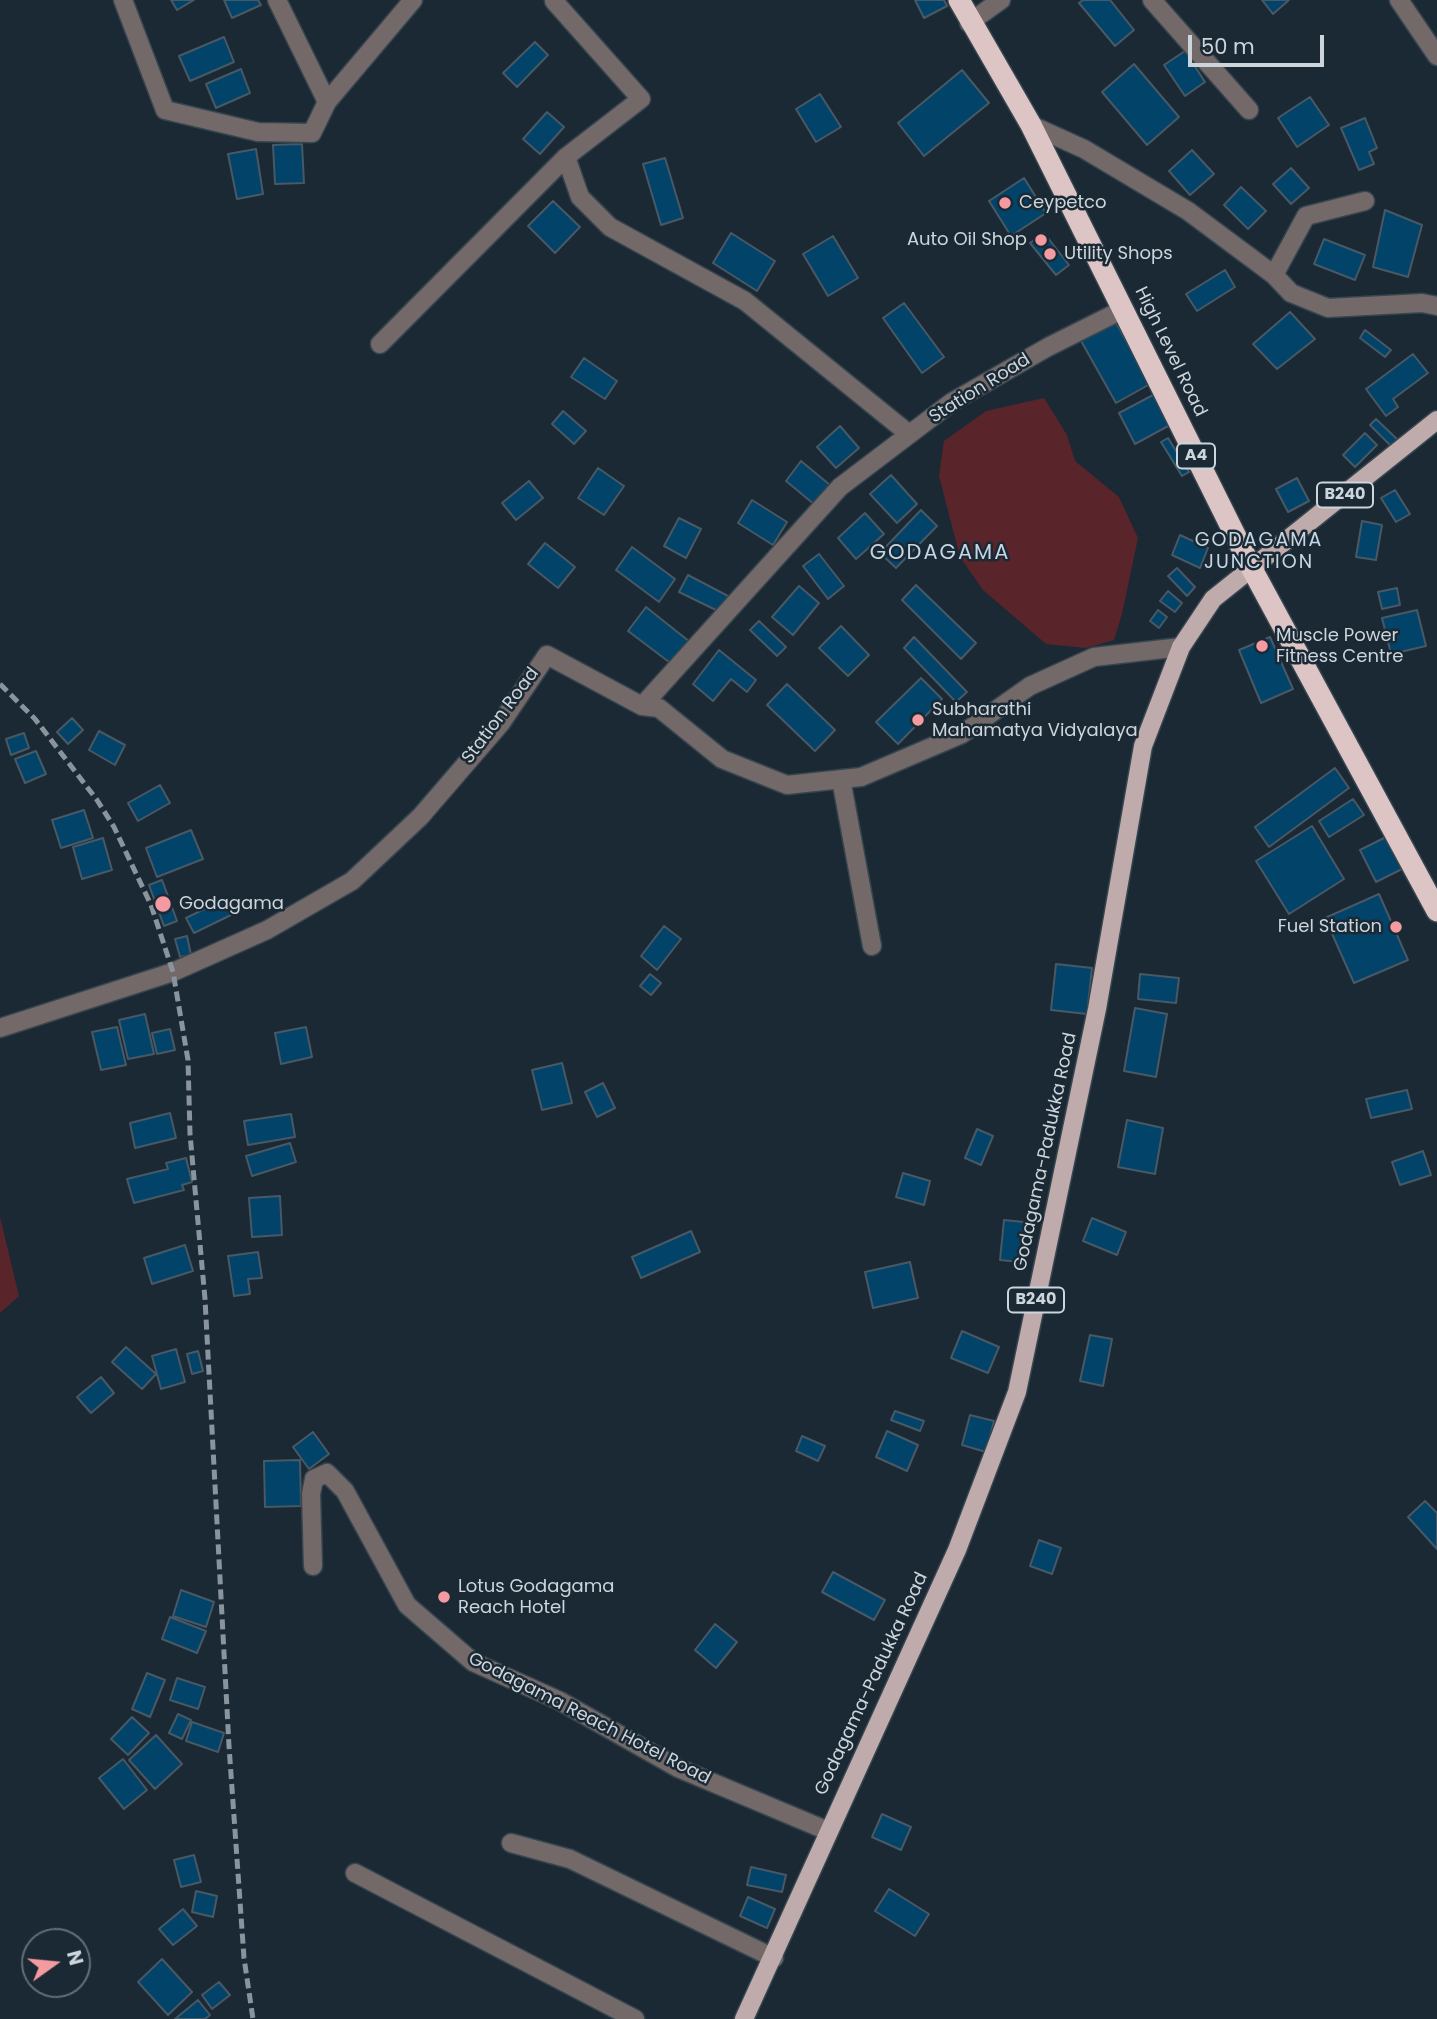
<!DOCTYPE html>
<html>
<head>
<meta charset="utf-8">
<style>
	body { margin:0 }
	#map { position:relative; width:1437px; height:2019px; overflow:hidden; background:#1b2934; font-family:Poppins,sans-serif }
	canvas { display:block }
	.north { position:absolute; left:21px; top:1928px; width:70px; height:70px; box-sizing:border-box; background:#1b2934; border:2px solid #626e77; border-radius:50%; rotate:75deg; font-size:19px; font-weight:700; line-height:28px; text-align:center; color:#ccd5dc }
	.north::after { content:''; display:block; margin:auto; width:24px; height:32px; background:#f49aa1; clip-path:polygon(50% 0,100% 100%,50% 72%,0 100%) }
	.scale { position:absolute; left:1188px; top:35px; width:136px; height:32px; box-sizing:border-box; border:4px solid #ccd5dc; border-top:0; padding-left:9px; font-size:21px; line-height:24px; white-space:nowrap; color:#ccd5dc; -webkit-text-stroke:5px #1b2934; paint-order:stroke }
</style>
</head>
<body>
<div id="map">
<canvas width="1437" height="2019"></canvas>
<div class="north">N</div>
<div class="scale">50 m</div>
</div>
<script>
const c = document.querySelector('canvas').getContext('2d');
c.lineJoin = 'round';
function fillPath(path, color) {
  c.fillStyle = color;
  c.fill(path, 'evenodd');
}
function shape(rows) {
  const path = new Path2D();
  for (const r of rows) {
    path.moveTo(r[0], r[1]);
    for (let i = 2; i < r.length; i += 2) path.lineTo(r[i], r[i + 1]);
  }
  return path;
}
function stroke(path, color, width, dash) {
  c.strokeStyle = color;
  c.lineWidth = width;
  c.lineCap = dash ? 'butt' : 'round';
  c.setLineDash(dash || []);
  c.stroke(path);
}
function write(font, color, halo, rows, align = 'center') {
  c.font = font + ' Poppins,sans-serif';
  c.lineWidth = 5;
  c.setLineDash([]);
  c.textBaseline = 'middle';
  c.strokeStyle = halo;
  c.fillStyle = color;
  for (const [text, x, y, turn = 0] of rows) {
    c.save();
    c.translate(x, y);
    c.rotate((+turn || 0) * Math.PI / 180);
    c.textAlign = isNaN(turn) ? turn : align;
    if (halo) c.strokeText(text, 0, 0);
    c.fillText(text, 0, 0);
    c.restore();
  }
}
fillPath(shape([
	[1044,398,1067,435,1075,461,1119,497,1138,538,1122,614,1114,640,1086,648,1046,644,983,590,960,557,939,476,944,441,986,411],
	[0,1217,19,1296,0,1313]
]), '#59242a');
const building = shape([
	[171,0,194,0,177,10,171,0],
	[224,0,258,0,261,5,232,18,224,0],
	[915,0,944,0,947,6,924,18,915,0],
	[1083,0,1110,0,1134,30,1115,46,1079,3,1083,0],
	[1262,0,1289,0,1273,14,1262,0],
	[224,37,234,62,190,81,179,56,224,37],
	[535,42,548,55,517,87,503,73,535,42],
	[1185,51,1205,82,1185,96,1164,65,1185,51],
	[1134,64,1179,117,1147,145,1102,92,1134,64],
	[241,69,250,93,216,108,206,84,241,69],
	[962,70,989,103,924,156,898,123,962,70],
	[820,94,841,127,816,142,796,109,820,94],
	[1310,97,1329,125,1297,147,1278,118,1310,97],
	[547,112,564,127,540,154,523,139,547,112],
	[1365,118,1377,148,1369,152,1374,164,1359,170,1341,128,1365,118],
	[302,144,304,183,275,184,273,145,302,144],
	[256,149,263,194,237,199,228,154,256,149],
	[1192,150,1214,174,1190,195,1169,171,1192,150],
	[665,158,683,218,661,225,643,164,665,158],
	[1291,168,1309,188,1291,204,1273,184,1291,168],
	[1024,178,1046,213,1011,236,989,201,1024,178],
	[1241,187,1266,211,1248,229,1224,205,1241,187],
	[553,201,580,227,555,253,528,226,553,201],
	[1385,210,1422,225,1408,277,1373,267,1385,210],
	[731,233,775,261,757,291,713,263,731,233],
	[1044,233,1069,265,1056,275,1030,243,1044,233],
	[833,236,858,278,828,296,803,254,833,236],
	[1324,239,1365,255,1355,280,1314,264,1324,239],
	[1225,270,1235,287,1197,311,1186,294,1225,270],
	[904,303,944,357,922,373,883,318,904,303],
	[1290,312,1315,339,1277,369,1253,344,1290,312],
	[1114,319,1150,384,1116,403,1080,339,1114,319],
	[1365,330,1391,350,1385,357,1360,338,1365,330],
	[1413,354,1428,373,1393,399,1398,407,1386,416,1366,389,1413,354],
	[584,358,617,381,605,399,571,377,584,358],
	[1155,394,1170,425,1135,444,1119,413,1155,394],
	[563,411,586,431,574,444,552,424,563,411],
	[1376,419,1398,440,1392,447,1370,425,1376,419],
	[840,426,859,448,836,468,817,447,840,426],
	[1365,433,1377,445,1355,467,1343,455,1365,433],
	[1168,438,1189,472,1182,476,1161,442,1168,438],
	[801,461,830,485,815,505,786,481,801,461],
	[598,468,624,486,604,515,578,498,598,468],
	[891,475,917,504,897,523,870,494,891,475],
	[1297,478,1309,501,1288,512,1276,489,1297,478],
	[529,481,543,498,516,520,502,503,529,481],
	[1395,490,1410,514,1396,522,1381,498,1395,490],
	[752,500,787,522,773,545,738,523,752,500],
	[921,510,937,526,896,568,880,553,921,510],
	[865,513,884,534,856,559,838,538,865,513],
	[679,518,701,529,686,558,664,546,679,518],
	[1362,521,1382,525,1376,560,1356,557,1362,521],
	[1180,535,1208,548,1200,568,1172,555,1180,535],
	[545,543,575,567,558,588,528,564,545,543],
	[632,547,675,579,659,602,616,570,632,547],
	[819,554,844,586,828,599,803,566,819,554],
	[1177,568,1195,587,1187,596,1168,576,1177,568],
	[688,575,728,596,720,612,679,592,688,575],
	[916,585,976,643,961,659,902,600,916,585],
	[799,586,819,603,793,635,772,617,799,586],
	[1397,588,1400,605,1382,609,1378,592,1397,588],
	[1168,591,1182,603,1175,612,1160,601,1168,591],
	[646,607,690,642,673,665,628,631,646,607],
	[1158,610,1167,617,1159,628,1150,621,1158,610],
	[1417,610,1426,646,1391,654,1382,618,1417,610],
	[759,621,786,647,777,656,750,630,759,621],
	[841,626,869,655,848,676,819,648,841,626],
	[914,637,967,692,956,702,904,648,914,637],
	[1270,637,1293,689,1261,703,1239,650,1270,637],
	[719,650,756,680,747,692,731,679,713,701,693,684,719,650],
	[921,678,942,699,898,744,876,722,921,678],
	[787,684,835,730,815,751,767,705,787,684],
	[72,718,83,730,68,744,57,732,72,718],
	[99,731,125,745,115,765,89,750,99,731],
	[24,733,29,748,11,755,6,739,24,733],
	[36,751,46,774,25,783,15,759,36,751],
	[1335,768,1349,788,1269,847,1255,827,1335,768],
	[160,785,170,803,138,821,128,803,160,785],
	[1353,799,1364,815,1329,837,1319,821,1353,799],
	[84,810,93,838,61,848,52,820,84,810],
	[1312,826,1344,879,1289,914,1256,861,1312,826],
	[191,830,203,859,157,877,146,848,191,830],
	[1386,837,1402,869,1376,882,1360,850,1386,837],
	[103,838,112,870,82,879,73,847,103,838],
	[162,880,177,921,164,926,149,885,162,880],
	[1379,894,1408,960,1354,983,1325,918,1379,894],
	[223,900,231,915,194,933,186,918,223,900],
	[664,926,681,939,657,970,641,956,664,926],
	[187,936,191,955,180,957,175,939,187,936],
	[1056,964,1092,968,1087,1014,1051,1010,1056,964],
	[650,974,661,983,651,995,640,986,650,974],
	[1140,974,1179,978,1176,1003,1138,999,1140,974],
	[1135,1008,1167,1014,1156,1077,1124,1071,1135,1008],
	[145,1014,154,1054,128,1059,119,1020,145,1014],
	[117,1027,126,1065,101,1070,92,1032,117,1027],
	[306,1027,312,1057,281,1064,275,1033,306,1027],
	[170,1029,175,1050,157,1054,152,1033,170,1029],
	[562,1063,572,1103,542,1110,532,1070,562,1063],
	[603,1083,615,1108,597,1117,585,1092,603,1083],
	[1407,1090,1412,1109,1371,1118,1366,1099,1407,1090],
	[170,1113,176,1138,135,1148,130,1123,170,1113],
	[291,1114,295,1137,248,1145,244,1121,291,1114],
	[1127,1120,1163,1128,1155,1174,1118,1167,1127,1120],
	[977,1129,993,1136,981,1165,965,1158,977,1129],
	[290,1143,296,1162,252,1176,246,1156,290,1143],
	[1423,1151,1431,1175,1400,1185,1392,1162,1423,1151],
	[186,1158,192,1182,182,1185,184,1190,134,1203,127,1179,168,1169,166,1163,186,1158],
	[903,1173,930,1181,924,1205,896,1197,903,1173],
	[280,1196,282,1235,252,1237,249,1198,280,1196],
	[1092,1218,1126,1232,1117,1255,1083,1241,1092,1218],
	[1004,1220,1024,1222,1020,1262,1000,1260,1004,1220],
	[691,1231,700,1252,641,1278,632,1257,691,1231],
	[185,1245,193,1271,152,1284,144,1258,185,1245],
	[258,1252,262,1278,248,1279,250,1294,234,1296,228,1256,258,1252],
	[910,1262,918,1298,873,1308,865,1272,910,1262],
	[962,1331,999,1347,988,1373,951,1358,962,1331],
	[1090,1335,1112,1339,1103,1386,1080,1381,1090,1335],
	[126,1347,156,1374,142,1389,112,1362,126,1347],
	[176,1349,185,1382,161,1389,152,1356,176,1349],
	[198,1351,203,1371,192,1374,187,1354,198,1351],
	[101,1377,114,1393,91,1413,77,1397,101,1377],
	[895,1411,924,1421,920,1431,891,1420,895,1411],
	[970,1415,994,1421,986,1452,962,1445,970,1415],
	[887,1431,918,1445,907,1471,876,1457,887,1431],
	[313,1432,329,1454,309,1469,293,1447,313,1432],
	[802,1436,825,1446,818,1461,796,1451,802,1436],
	[300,1460,301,1506,265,1507,264,1461,300,1460],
	[1425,1501,1437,1513,1437,1549,1408,1517,1425,1501],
	[1039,1540,1061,1548,1052,1574,1030,1566,1039,1540],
	[833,1572,885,1600,874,1620,822,1592,833,1572],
	[181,1590,214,1602,206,1627,173,1616,181,1590],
	[170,1617,206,1631,197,1653,162,1639,170,1617],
	[715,1624,737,1642,716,1668,695,1650,715,1624],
	[147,1673,165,1680,150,1717,132,1709,147,1673],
	[177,1678,205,1687,198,1709,170,1700,177,1678],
	[178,1714,191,1720,182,1739,169,1733,178,1714],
	[132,1717,149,1733,128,1755,111,1739,132,1717],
	[192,1722,224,1733,218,1752,186,1741,192,1722],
	[156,1735,182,1764,155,1789,129,1760,156,1735],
	[123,1759,147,1790,124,1809,99,1778,123,1759],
	[882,1814,911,1827,901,1850,872,1837,882,1814],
	[194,1855,201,1882,181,1887,174,1860,194,1855],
	[751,1867,786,1875,782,1892,747,1885,751,1867],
	[889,1889,929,1914,915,1936,875,1911,889,1889],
	[196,1891,217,1896,213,1917,192,1912,196,1891],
	[748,1897,775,1909,767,1928,740,1916,748,1897],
	[183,1909,197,1926,173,1945,159,1929,183,1909],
	[162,1959,192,1992,168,2015,138,1982,162,1959],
	[219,1982,230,1995,212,2009,202,1995,219,1982],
	[198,2000,210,2015,205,2019,175,2019,198,2000]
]);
fillPath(building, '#024369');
stroke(building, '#485864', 2);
const minor = shape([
	[123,0,165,110,258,132,312,133,327,102],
	[277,0,327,102,413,0],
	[1152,0,1249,110],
	[1399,0,1437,56],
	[969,23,1001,0],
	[1031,125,1084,149,1188,211,1274,275,1291,293,1328,308,1422,303,1437,306],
	[566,157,580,197,610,227,745,301,909,434],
	[1274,275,1306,216,1365,201],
	[380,344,566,157,641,99,554,1],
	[642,706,659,708,722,759,787,785,861,777,962,734,1030,686,1094,657,1181,647],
	[841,779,872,946],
	[0,1028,173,972,267,930,352,881,420,817,501,723,547,655,642,706,840,487,952,402,1048,347,1124,309],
	[313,1566,311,1494,314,1479,327,1473,345,1491,407,1605,473,1662,560,1701,678,1768,828,1831],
	[511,1843,570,1859,774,1958],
	[355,1873,635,2019]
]);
const major = shape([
	[744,2019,957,1550,1017,1392,1097,1009,1143,746,1181,647,1213,599,1437,420]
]);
const highway = shape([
	[959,0,1031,125,1252,569,1437,911]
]);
stroke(minor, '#37454f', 21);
stroke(major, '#37454f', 21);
stroke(highway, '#37454f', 24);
stroke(minor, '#736969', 18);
stroke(major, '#bfabab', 18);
stroke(highway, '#ddc4c5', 21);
stroke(shape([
	[0,684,35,719,97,800,114,827,151,905,173,972,188,1060,190,1134,205,1299,229,1746,244,1958,253,2019]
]), '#8a949d', 5, [10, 5]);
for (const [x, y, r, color] of [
	[1005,203,7,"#f49aa1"],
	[1041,240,7,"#f49aa1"],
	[1050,254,7,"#f49aa1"],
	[1262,646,7,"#f49aa1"],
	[918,720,7,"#f49aa1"],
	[163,904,9,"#f49aa1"],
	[1396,927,7,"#f49aa1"],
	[444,1597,7,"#f49aa1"]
]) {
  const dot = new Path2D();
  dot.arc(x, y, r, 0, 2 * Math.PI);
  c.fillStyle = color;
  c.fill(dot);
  stroke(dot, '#1b2934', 2.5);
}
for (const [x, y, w] of [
	[1196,456,38],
	[1345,495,56],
	[1036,1300,56]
]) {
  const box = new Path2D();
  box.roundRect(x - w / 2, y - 12.5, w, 25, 5);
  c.fillStyle = '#1b2934';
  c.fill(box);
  stroke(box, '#ccd5dc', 2);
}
write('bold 16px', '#ccd5dc', null, [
	["A4",1196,456],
	["B240",1345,495],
	["B240",1036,1300]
]);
write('18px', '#ccd5dc', '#1b2934', [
	["Ceypetco",1019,203],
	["Auto Oil Shop",1027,240,"right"],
	["Utility Shops",1064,254],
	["Muscle Power",1276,636],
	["Fitness Centre",1276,657],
	["Subharathi",932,710],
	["Mahamatya Vidyalaya",932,731],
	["Godagama",179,904],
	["Fuel Station",1382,927,"right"],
	["Lotus Godagama",458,1587],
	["Reach Hotel",458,1608]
], 'left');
write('18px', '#ccd5dc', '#1b2934', [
	["High Level Road",1170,352,64],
	["Station Road",980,389,-32],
	["Station Road",501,716,-53],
	["Godagama-Padukka Road",1046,1152,-78],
	["Godagama-Padukka Road",872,1684,-65],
	["Godagama Reach Hotel Road",589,1719,27]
]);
c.letterSpacing = '2px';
write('19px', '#c4d6e4', '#1b2934', [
	["GODAGAMA",1259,541],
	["JUNCTION",1259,563]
]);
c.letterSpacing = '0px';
c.letterSpacing = '2px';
write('21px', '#c4d6e4', '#1b2934', [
	["GODAGAMA",940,554]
]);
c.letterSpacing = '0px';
</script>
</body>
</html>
